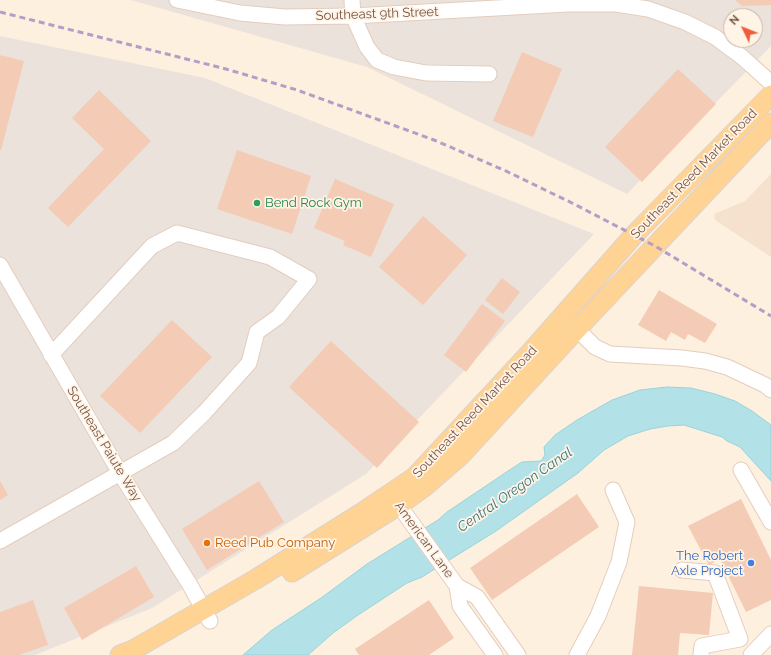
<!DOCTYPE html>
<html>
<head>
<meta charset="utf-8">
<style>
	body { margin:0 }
	#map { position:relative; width:771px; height:655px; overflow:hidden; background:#fef0df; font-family:Raleway,sans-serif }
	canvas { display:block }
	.north { position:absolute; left:723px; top:8px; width:40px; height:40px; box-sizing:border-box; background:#fff4e6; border:1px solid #c8b4a6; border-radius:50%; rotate:313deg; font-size:11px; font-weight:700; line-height:16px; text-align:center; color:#755445 }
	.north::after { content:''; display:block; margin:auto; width:14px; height:18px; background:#f05c3b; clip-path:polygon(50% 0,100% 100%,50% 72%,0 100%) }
</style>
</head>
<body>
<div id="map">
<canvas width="771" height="655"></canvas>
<div class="north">N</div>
</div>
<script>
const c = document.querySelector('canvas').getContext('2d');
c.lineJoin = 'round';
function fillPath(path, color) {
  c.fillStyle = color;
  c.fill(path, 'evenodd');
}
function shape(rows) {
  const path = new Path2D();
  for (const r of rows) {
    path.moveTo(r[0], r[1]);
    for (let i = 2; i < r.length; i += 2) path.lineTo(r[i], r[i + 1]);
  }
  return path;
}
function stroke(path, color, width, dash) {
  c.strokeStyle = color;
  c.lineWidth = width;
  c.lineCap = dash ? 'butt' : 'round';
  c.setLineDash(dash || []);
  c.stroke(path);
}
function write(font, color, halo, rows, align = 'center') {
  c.font = font + ' Raleway,sans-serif';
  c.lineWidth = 3.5;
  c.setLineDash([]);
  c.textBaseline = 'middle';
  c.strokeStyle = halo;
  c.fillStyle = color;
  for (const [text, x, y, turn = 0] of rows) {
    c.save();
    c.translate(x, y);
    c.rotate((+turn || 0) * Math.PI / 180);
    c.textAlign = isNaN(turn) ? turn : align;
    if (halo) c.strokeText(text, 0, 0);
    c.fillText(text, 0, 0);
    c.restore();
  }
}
fillPath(shape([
	[771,174,771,257,715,220,714,214,745,201]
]), '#f5e1cd');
fillPath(shape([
	[131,0,771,0,771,46,627,194,367,67],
	[731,16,755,16,755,40,731,40],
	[0,36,205,78,594,234,366,474,152,608,35,655,0,655]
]), '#ebe2db');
const water = shape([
	[667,387,691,388,715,394,735,401,752,411,771,425,771,481,740,447,727,441,722,437,684,425,668,426,650,429,628,436,604,450,578,473,496,531,422,577,407,583,358,615,333,633,308,655,243,655,272,630,321,598,367,564,438,520,447,512,508,471,522,462,541,461,545,455,544,447,555,435,577,420,612,400,640,390,667,387]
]);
fillPath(water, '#b2e2e8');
stroke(water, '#98d3da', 1);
fillPath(shape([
	[735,0,771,0,771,5,742,6],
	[522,52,562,69,533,137,493,121],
	[0,55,24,61,1,150,0,150],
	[678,69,716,104,642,182,605,147],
	[99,90,151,141,68,227,48,208,104,149,72,118],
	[237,150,311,176,292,234,217,209],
	[335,179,394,204,371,257,343,245,345,241,314,228],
	[423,216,467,255,423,305,379,267],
	[502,278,520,292,503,314,485,300],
	[659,290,717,324,705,343,688,334,685,340,671,332,666,341,638,325],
	[482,304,505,321,466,372,444,355],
	[172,320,212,357,140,433,100,396],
	[331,341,419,422,377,468,289,387],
	[0,481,8,495,0,500],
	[259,481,284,522,207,570,182,529],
	[577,494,599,527,492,600,470,568],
	[741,499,771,560,771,600,746,612,720,559,709,565,688,526],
	[136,566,154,597,82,640,64,608],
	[639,586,713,593,709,635,680,633,678,655,632,655],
	[33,600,48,645,19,655,0,655,0,612],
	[429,600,454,638,429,655,359,655,355,649]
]), '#f4cbb5');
const minor = shape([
	[177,0,240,13,285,17,353,16,568,4,616,4,648,9,685,22,715,37,742,57,771,83],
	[352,0,353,16,367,47,377,60,394,67,426,73,489,74],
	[0,265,120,473,190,585,210,621],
	[577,329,595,347,610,354,682,358,705,361,727,367,765,385,771,390],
	[741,470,771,522],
	[393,497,457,586,477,597,518,655],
	[0,541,173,443,204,413,249,363,257,332,278,317,309,279,270,257,177,233,152,246,51,355],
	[682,570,715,573,740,639,702,646,701,655],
	[457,586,460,606,495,655],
	[577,655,598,616,619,562,627,522,613,490],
	[751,655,771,634]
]);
const major = shape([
	[292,572,399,505,424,487,461,455,577,329,771,123],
	[120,655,133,650,256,579,360,514,415,477,529,354,634,235,771,95]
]);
stroke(minor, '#e4cdbd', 17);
stroke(major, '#dbd3cf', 21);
stroke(minor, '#fff', 15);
stroke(major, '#ffd394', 19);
stroke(shape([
	[0,12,226,69,297,90,434,140,506,171,572,203,655,246,771,316]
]), '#b29ec6', 3, [6, 4]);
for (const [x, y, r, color] of [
	[257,203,4,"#2e9e5b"],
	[207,543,4,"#e8710a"],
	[751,563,4,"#3f7fe0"]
]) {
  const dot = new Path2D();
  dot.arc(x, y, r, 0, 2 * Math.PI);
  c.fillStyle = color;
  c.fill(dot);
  stroke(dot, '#fff4e6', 1.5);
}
write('13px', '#755445', '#fff4e6', [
	["Southeast 9th Street",377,14,-2],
	["Southeast Reed Market Road",694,174,-46],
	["Southeast Reed Market Road",475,412,-47],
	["Southeast Paiute Way",104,444,59],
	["American Lane",424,540,54]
]);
write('13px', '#27864d', '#fff4e6', [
	["Bend Rock Gym",265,203]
], 'left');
write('13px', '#c56008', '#fff4e6', [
	["Reed Pub Company",215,543]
], 'left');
write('13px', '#366cbe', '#fff4e6', [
	["The Robert",743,556],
	["Axle Project",743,571]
], 'right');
write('italic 14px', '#39737c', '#fff4e6', [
	["Central Oregon Canal",515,490,-35]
]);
</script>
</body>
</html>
